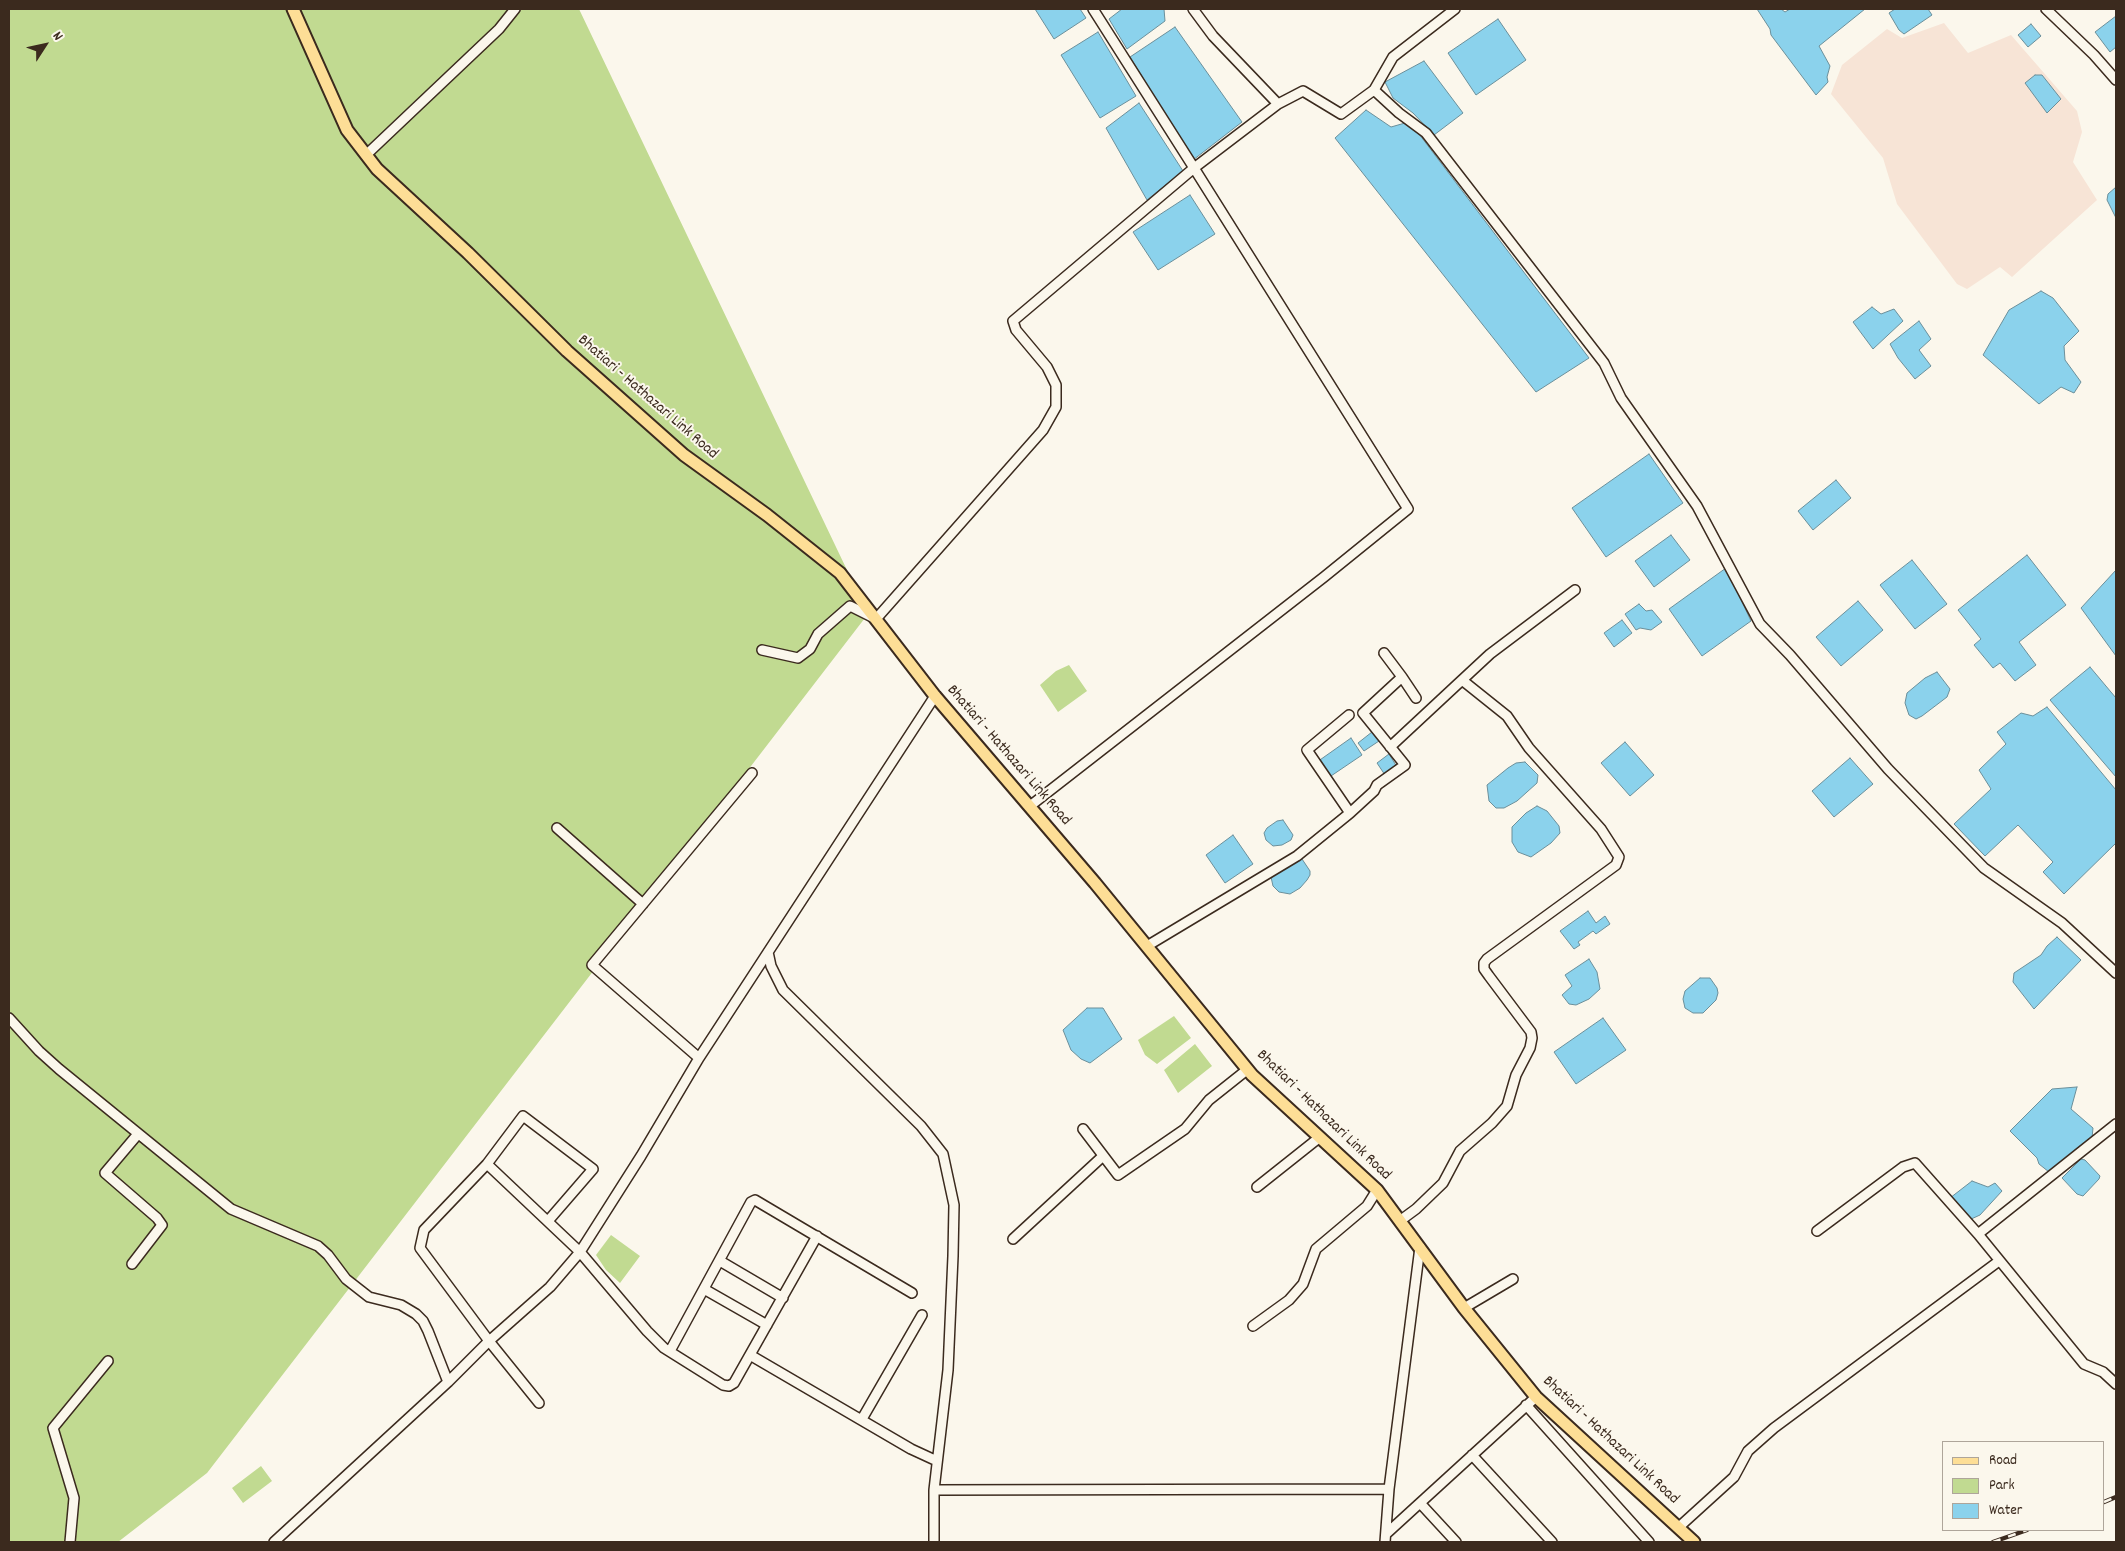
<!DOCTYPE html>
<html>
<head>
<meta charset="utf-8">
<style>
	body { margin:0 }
	#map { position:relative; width:2125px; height:1551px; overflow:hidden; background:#fbf7ec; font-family:Dekko,sans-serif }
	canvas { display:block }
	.frame { position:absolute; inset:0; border:10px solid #3b2a1e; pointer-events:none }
	.legend { position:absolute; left:1942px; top:1441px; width:162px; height:90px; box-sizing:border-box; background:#fbf7ec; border:1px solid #aea59a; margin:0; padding:6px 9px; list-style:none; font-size:15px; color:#3b2a1e }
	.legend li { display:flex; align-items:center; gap:10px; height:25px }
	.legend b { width:25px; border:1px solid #aea59a }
	.north { position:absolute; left:20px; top:20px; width:50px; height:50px; -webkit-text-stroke:4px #fbf7ec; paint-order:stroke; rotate:55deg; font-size:14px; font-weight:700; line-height:20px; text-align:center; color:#3b2a1e }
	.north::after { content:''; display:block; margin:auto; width:18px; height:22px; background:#3b2a1e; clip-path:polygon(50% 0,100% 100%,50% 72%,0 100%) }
</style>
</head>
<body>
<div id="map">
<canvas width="2125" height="1551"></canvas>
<div class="frame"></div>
<ul class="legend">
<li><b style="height:6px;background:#fdde96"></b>Road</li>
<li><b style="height:14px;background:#c1da91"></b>Park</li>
<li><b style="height:14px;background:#8bd2ec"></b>Water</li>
</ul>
<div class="north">N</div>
</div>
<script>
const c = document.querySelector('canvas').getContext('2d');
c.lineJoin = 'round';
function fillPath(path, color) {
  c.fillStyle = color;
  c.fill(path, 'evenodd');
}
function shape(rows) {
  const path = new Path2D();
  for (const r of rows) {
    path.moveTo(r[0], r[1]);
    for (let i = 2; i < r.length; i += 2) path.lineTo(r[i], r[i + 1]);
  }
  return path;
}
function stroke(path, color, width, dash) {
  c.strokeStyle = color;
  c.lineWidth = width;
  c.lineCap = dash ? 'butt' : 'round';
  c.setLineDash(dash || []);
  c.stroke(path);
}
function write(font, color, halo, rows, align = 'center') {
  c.font = font + ' Dekko,sans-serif';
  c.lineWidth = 4;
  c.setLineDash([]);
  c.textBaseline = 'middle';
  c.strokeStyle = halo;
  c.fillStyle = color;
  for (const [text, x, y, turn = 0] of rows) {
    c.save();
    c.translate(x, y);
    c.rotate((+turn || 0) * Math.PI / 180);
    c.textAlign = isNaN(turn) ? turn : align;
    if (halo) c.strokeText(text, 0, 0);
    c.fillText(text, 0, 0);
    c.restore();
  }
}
fillPath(shape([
	[1944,23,1968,53,2011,35,2077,111,2082,132,2073,162,2097,200,2012,277,2000,267,1967,289,1957,284,1897,204,1883,158,1831,94,1842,65,1887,29,1902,38]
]), '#f7e4d6');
fillPath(shape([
	[9,9,579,9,868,614,207,1473,118,1542,9,1542],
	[1069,665,1087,691,1058,712,1040,685,1056,671],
	[1174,1016,1191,1038,1157,1064,1145,1055,1138,1040],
	[1195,1044,1212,1066,1178,1093,1164,1070],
	[611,1235,640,1256,620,1283,606,1270,596,1255],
	[261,1466,272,1481,243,1503,232,1488]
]), '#c1da91');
const water = shape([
	[1035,9,1080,9,1086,18,1054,39,1035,9],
	[1122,9,1164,9,1165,21,1127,49,1109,19,1122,9],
	[1757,9,1781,9,1785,12,1790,9,1865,9,1819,46,1830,66,1827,77,1828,82,1816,95,1771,35,1770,29,1757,9],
	[1895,9,1928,9,1932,15,1904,34,1899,30,1889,13,1895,9],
	[2116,16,2116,47,2110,52,2095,32,2116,16],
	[1498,19,1526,60,1476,95,1448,53,1498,19],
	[2031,24,2041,36,2028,47,2018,35,2031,24],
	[1175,27,1242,122,1193,160,1130,57,1175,27],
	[1098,32,1136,96,1100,118,1061,55,1098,32],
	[1424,61,1463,113,1434,135,1413,113,1393,98,1385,82,1424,61],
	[2035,75,2042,75,2061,99,2047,113,2025,83,2035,75],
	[1139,103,1183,171,1147,200,1106,128,1139,103],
	[1366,110,1391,127,1405,123,1419,134,1589,358,1536,392,1335,138,1366,110],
	[2116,187,2116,218,2107,200,2108,194,2116,187],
	[1190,195,1215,234,1158,270,1133,232,1190,195],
	[2041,291,2053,298,2079,331,2064,346,2065,360,2081,382,2074,393,2061,387,2039,404,1983,355,2009,310,2041,291],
	[1872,307,1881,314,1894,309,1903,321,1873,349,1853,322,1872,307],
	[1919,321,1931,339,1919,350,1931,366,1915,379,1898,358,1890,344,1919,321],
	[1649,454,1683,503,1606,557,1572,508,1649,454],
	[1836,480,1851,498,1813,530,1798,511,1836,480],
	[1671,535,1690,560,1654,587,1635,561,1671,535],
	[2027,555,2066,605,2019,642,2036,665,2015,681,2000,663,1993,668,1974,645,1981,639,1958,610,2027,555],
	[1912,560,1947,604,1915,629,1880,585,1912,560],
	[1726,568,1751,621,1702,656,1669,609,1726,568],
	[2116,570,2116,656,2081,608,2116,570],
	[1858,601,1883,630,1841,666,1816,637,1858,601],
	[1639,604,1646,611,1652,610,1662,622,1651,630,1640,628,1636,630,1625,614,1639,604],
	[1622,620,1632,633,1614,647,1604,633,1622,620],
	[2090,667,2116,698,2116,777,2050,700,2090,667],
	[1937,672,1950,689,1947,697,1922,716,1916,719,1909,715,1905,703,1907,693,1925,678,1937,672],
	[2047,707,2116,790,2116,843,2064,894,2043,872,2053,862,2018,825,1985,856,1954,824,1991,789,1979,770,2006,744,1997,732,2021,713,2033,716,2047,707],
	[1372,732,1379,741,1364,751,1358,743,1372,732],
	[1351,738,1362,755,1328,778,1317,762,1351,738],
	[1625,742,1654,775,1630,796,1601,763,1625,742],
	[1389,754,1397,767,1385,775,1377,763,1389,754],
	[1850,758,1873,784,1834,817,1812,791,1850,758],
	[1525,762,1538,775,1537,783,1517,801,1504,808,1496,808,1489,801,1487,785,1508,768,1516,763,1525,762],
	[1537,806,1547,811,1559,826,1560,833,1551,843,1531,857,1518,852,1512,842,1512,827,1526,813,1537,806],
	[1283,820,1293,835,1291,840,1282,845,1273,846,1266,840,1264,833,1267,828,1277,821,1283,820],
	[1233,835,1253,864,1225,883,1206,855,1233,835],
	[1302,859,1310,871,1310,875,1307,880,1300,888,1290,894,1279,892,1273,886,1271,877,1295,860,1302,859],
	[1588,911,1596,923,1605,916,1610,924,1596,934,1593,931,1578,942,1580,945,1574,949,1560,931,1588,911],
	[2057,937,2081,960,2034,1009,2013,982,2014,973,2041,955,2047,946,2057,937],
	[1589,959,1597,972,1600,989,1589,999,1576,1005,1569,1004,1562,995,1572,986,1565,975,1589,959],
	[1700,978,1710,978,1717,988,1718,993,1716,1000,1703,1013,1693,1013,1685,1008,1683,999,1685,991,1700,978],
	[1087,1008,1103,1008,1122,1039,1090,1063,1081,1059,1071,1050,1063,1030,1087,1008],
	[1603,1018,1626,1050,1576,1084,1554,1052,1603,1018],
	[2077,1087,2071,1109,2093,1128,2092,1138,2049,1172,2039,1164,2037,1158,2010,1131,2052,1089,2077,1087],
	[2081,1159,2085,1160,2100,1176,2099,1179,2083,1196,2077,1194,2062,1178,2081,1159],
	[1972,1181,1988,1187,1995,1183,2002,1191,1980,1215,1969,1220,1950,1198,1972,1181]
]);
fillPath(water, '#8bd2ec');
stroke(water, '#6b8f9a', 1);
const minor = shape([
	[1193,9,1213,36,1278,104,1303,91,1341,114,1374,90],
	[1455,9,1393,57,1374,90,1399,113,1426,133,1604,363,1621,398,1697,506,1760,624,1790,655,1888,769,1984,868,2062,923,2116,973],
	[2046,9,2094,55,2116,80],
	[366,155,499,29,515,9],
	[762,650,798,658,810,649,818,634,850,606,876,619,1043,430,1056,407,1056,385,1047,367,1016,330,1013,321,1194,168,1093,9],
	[1402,677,1416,698],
	[1462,680,1490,654,1575,590],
	[1349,715,1307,750,1350,813],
	[1390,747,1462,680,1507,716,1529,748,1601,829,1619,857,1616,865,1487,959,1484,963,1484,969,1489,976,1531,1032,1532,1038,1530,1048,1516,1075,1507,1106,1492,1123,1460,1151,1443,1183,1416,1209,1401,1220],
	[1030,806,1324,577,1408,509,1194,168,1278,104],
	[557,828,643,904],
	[1147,946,1297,856,1350,813,1374,791,1377,785,1405,765,1363,713,1402,677,1384,653],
	[768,952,771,966,783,990,921,1126,943,1154,954,1205,953,1256,948,1370,934,1490],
	[9,1018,39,1051,59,1069,231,1209,318,1246,328,1255,346,1279,369,1297,401,1305,416,1314,423,1321,428,1331,448,1382],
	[699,1058,592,965,752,773],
	[1083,1129,1118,1175,1185,1129,1209,1100,1248,1069],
	[487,1164,523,1116,593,1169,548,1221],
	[1257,1187,1320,1137],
	[1817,1231,1903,1167,1915,1163,1978,1234,2116,1124],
	[1978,1234,2084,1364,2103,1372,2116,1384],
	[1013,1239,1103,1156],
	[720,1261,783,1298],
	[132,1264,162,1225,157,1218,105,1173,138,1134],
	[704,1289,767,1325],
	[1464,1308,1513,1279],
	[1253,1326,1289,1300,1303,1284,1316,1249,1367,1206,1377,1190],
	[670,1351,751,1202,755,1200,912,1293],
	[750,1355,911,1449,937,1461],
	[539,1403,489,1341,420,1248,424,1230,487,1164,580,1252,647,1331,664,1348,723,1385,729,1386,734,1383,817,1236],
	[1526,1405,1649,1542],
	[862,1419,922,1315],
	[1472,1455,1552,1542],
	[1420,1503,1456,1542],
	[1679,1527,1734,1477,1748,1451,1774,1428,1999,1261],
	[1386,1534,1536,1397],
	[70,1542,74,1498,53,1428,108,1361],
	[274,1542,448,1382,489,1341,550,1287,580,1252,641,1156,699,1058,935,696],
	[934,1542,934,1490,1389,1489,1420,1247],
	[1385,1542,1389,1489]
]);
const major = shape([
	[293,9,347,130,377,169,468,253,567,351,684,455,767,515,840,573,935,696,1095,883,1252,1075,1377,1190,1464,1308,1536,1397,1694,1542]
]);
stroke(minor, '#3b2a1e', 12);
stroke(major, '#3b2a1e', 15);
stroke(minor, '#fbf7ec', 9);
stroke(major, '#fdde96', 11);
const rail = shape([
	[2104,1502,2116,1497],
	[1993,1542,2027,1530]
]);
stroke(rail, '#3b2a1e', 4.5);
stroke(rail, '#fbf7ec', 2.5, [8]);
write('16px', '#3b2a1e', '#fbf7ec', [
	["Bhatiari - Hathazari Link Road",647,398,41],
	["Bhatiari - Hathazari Link Road",1008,756,49],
	["Bhatiari - Hathazari Link Road",1323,1116,44],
	["Bhatiari - Hathazari Link Road",1610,1441,43]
]);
</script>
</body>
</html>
